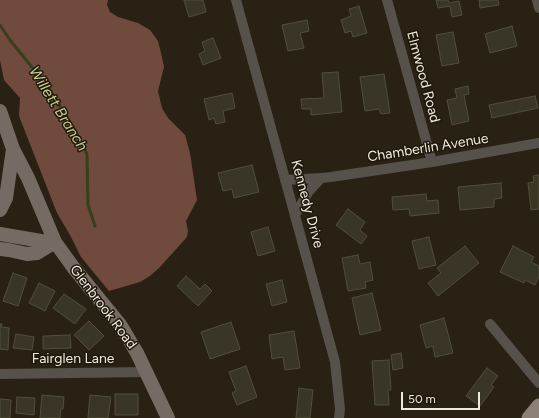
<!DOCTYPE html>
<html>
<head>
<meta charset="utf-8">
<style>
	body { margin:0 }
	#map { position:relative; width:539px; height:418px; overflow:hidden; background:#292114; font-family:Figtree,sans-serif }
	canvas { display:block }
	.scale { position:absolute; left:401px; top:392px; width:79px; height:18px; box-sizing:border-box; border:2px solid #efeae1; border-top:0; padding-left:5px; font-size:12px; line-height:14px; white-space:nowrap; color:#efeae1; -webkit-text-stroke:3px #1f180b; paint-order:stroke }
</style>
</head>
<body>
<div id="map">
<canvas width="539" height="418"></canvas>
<div class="scale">50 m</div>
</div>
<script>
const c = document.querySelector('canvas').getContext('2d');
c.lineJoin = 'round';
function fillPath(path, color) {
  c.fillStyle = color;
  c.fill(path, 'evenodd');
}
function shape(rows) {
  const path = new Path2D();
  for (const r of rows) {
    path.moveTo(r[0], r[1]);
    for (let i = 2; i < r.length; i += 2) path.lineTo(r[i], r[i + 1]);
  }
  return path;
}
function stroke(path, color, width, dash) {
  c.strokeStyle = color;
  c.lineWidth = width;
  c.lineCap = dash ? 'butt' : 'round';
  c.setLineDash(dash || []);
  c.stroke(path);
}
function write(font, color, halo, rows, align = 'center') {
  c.font = font + ' Figtree,sans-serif';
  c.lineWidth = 3;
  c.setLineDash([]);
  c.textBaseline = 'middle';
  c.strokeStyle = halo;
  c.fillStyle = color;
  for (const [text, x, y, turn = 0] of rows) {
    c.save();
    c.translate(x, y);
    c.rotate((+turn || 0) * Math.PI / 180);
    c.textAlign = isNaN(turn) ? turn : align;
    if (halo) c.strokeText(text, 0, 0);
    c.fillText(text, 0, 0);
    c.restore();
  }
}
fillPath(shape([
	[0,0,108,0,107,5,110,12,118,17,138,23,150,30,158,41,162,57,164,67,158,91,162,108,168,118,185,135,190,153,197,200,186,221,188,231,187,237,160,267,150,276,140,282,109,291,81,257,70,235,57,213,19,116,20,98,4,80,0,60]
]), '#704b3d');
stroke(shape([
	[0,25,10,40,48,87,76,132,87,154,88,205,95,226]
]), '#393e1b', 3);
const building = shape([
	[184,0,203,0,206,12,189,17,184,0],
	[436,0,448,0,449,3,459,1,462,15,452,17,450,6,438,8,436,0],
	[479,0,498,0,499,5,480,8,479,0],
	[359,6,367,33,353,37,351,31,345,33,341,20,351,16,349,9,359,6],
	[307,20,309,31,300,33,304,48,288,51,282,25,307,20],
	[512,26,517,46,490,53,485,34,512,26],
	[453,32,459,63,442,66,436,35,453,32],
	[213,38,221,58,203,65,199,54,205,51,202,42,213,38],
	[338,72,342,112,311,115,311,109,302,109,301,99,324,98,322,73,338,72],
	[384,74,390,113,381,114,379,109,365,111,360,77,384,74],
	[468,86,469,94,464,95,469,121,452,125,447,100,457,98,455,89,468,86],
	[232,93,235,108,223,111,225,122,216,124,214,118,209,120,204,99,232,93],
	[535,96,538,108,492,118,489,105,535,96],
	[252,165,259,192,234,198,232,189,223,191,218,173,252,165],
	[539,175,539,209,531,210,528,183,534,182,533,176,539,175],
	[501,183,502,198,494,199,494,207,460,210,458,187,501,183],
	[426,194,427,201,438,200,439,213,410,216,409,209,393,210,392,197,426,194],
	[348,209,365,222,360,230,367,236,361,244,336,225,348,209],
	[268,227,275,251,258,256,251,232,268,227],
	[429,237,436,265,419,269,412,241,429,237],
	[465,246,479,263,438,296,428,283,441,273,437,268,465,246],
	[513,246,534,257,531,262,539,266,539,276,535,285,525,280,524,283,500,272,513,246],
	[358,255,360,264,370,262,373,280,365,282,366,288,348,291,342,258,358,255],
	[13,273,27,278,18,306,3,301,13,273],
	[186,276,200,289,205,284,212,291,198,306,177,286,186,276],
	[282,280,287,302,272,306,266,284,282,280],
	[39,283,55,291,45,311,29,303,39,283],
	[372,293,381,330,360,335,352,298,372,293],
	[64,294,86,309,75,324,53,308,64,294],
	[444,318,453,353,435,357,433,346,426,348,420,325,444,318],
	[89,321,104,336,89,350,74,335,89,321],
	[231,322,240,349,210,359,201,332,231,322],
	[0,324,2,324,1,327,9,328,8,350,0,349,0,324],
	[294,331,300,368,285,370,283,357,272,359,269,335,294,331],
	[16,334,34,337,32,350,13,348,16,334],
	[70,335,71,348,43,349,43,336,70,335],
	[401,353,403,368,393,370,391,355,401,353],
	[389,360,391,390,388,390,389,405,375,405,372,361,389,360],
	[246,366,257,397,237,405,232,393,236,391,229,372,246,366],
	[487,368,498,376,491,385,494,387,480,406,466,396,487,368],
	[299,388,313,390,310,418,296,418,299,388],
	[115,394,138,394,138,415,115,415,115,394],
	[42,395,64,397,63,409,61,409,60,418,40,418,42,395],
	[90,395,111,397,108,418,88,418,90,395],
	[17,397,35,398,34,415,16,413,17,397],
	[0,399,11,400,10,418,0,418,0,399]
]);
fillPath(building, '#3a3627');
stroke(building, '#514e3e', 1);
stroke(shape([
	[236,0,335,362,340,409,339,418],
	[387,0,432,162],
	[537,0,539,8],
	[285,180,321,178,331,177,432,162,539,143],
	[295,215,309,191,321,178],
	[490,324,539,383],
	[0,374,147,372]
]), '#57514c', 10);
stroke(shape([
	[0,111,13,149,28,178,55,242,73,267,121,326,137,353,168,418],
	[0,210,6,198,13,149],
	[0,234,41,241,55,242],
	[0,249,9,250,27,254,37,253,55,242]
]), '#756b63', 14);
stroke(shape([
	[529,418,539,406]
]), '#8c7f75', 15);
write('14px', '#efeae1', '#1f180b', [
	["Elmwood Road",423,77,75],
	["Chamberlin Avenue",428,148,-9],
	["Kennedy Drive",307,204,75],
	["Glenbrook Road",103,307,53],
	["Fairglen Lane",73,359]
]);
write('italic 15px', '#c4cf8f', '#1f180b', [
	["Willett Branch",58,109,58]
]);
</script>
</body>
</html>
